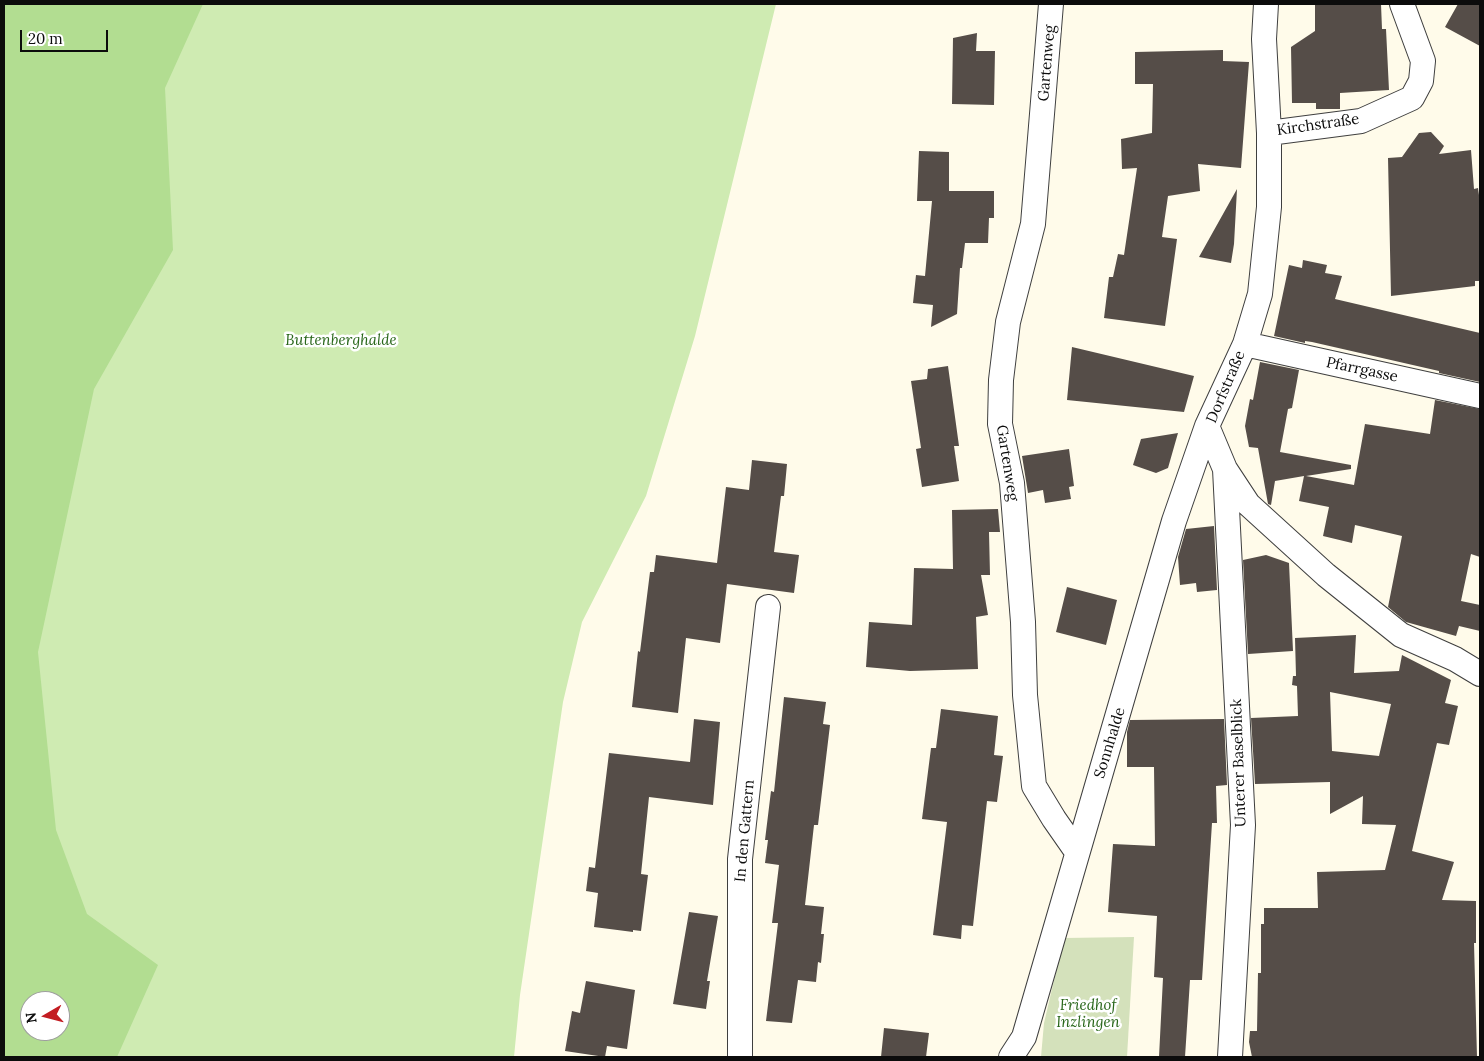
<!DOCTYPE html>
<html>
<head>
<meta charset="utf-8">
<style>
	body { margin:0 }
	#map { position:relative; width:1484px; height:1061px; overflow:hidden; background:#fffbea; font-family:Lora,serif }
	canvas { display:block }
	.frame { position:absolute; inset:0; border:5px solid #0c0c0c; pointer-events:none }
	.north { position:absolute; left:20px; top:991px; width:50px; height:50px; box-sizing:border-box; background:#fff; border:1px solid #9e9e9e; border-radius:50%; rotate:262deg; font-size:14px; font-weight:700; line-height:20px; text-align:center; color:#0c0c0c }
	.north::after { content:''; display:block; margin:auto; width:18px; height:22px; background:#c31d22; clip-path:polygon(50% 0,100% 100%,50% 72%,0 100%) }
	.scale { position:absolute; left:20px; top:30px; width:88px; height:22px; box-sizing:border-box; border:2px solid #0c0c0c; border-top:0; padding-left:6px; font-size:15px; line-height:18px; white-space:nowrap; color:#0c0c0c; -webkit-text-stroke:4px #fff; paint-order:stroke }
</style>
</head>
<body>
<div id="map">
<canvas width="1484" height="1061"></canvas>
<div class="frame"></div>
<div class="north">N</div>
<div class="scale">20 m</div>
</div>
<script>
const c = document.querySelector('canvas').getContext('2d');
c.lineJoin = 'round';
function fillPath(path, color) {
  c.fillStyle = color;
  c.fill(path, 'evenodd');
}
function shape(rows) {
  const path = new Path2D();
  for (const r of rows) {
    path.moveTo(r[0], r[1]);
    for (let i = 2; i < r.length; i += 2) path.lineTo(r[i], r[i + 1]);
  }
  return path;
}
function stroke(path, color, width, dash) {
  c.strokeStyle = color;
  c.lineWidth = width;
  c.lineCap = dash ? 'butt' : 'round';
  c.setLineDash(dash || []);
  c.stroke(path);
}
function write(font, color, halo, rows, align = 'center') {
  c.font = font + ' Lora,serif';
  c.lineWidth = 5;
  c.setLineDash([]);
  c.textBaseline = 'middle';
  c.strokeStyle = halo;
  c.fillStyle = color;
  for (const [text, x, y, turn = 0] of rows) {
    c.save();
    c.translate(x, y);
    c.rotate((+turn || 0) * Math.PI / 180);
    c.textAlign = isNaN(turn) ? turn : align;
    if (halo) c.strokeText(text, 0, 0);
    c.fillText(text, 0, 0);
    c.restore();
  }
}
fillPath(shape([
	[4,4,776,4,695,336,646,496,582,622,563,702,520,995,514,1057,4,1057],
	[30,1001,60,1001,60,1031,30,1031]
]), '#cfebb2');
fillPath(shape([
	[4,4,203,4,165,88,173,250,94,389,38,652,56,830,87,914,158,965,117,1057,4,1057],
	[30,1001,60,1001,60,1031,30,1031]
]), '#b2dd91');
fillPath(shape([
	[1134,937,1127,1057,1041,1057,1044,1023,1064,938]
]), '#d4e1bb');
fillPath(shape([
	[1315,4,1381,4,1382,29,1386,29,1389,90,1340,93,1340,109,1316,109,1316,103,1292,103,1291,47,1315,31],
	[1458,4,1480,4,1480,46,1445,27],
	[977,33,976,51,995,51,994,105,952,104,953,38],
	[1223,50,1223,61,1249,62,1241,168,1198,164,1200,191,1168,196,1162,237,1177,239,1165,326,1104,318,1109,277,1113,277,1118,254,1124,255,1137,168,1122,169,1121,139,1152,133,1153,84,1135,84,1135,52],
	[1431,132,1444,146,1439,154,1471,150,1474,189,1478,188,1480,202,1480,281,1475,281,1475,286,1391,296,1388,158,1402,157,1419,133],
	[919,151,949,152,949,191,994,191,994,218,989,218,988,243,965,243,962,268,960,268,957,314,931,327,933,305,913,303,916,275,925,276,932,201,917,201],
	[1237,189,1234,244,1231,263,1199,257],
	[1303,260,1327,265,1325,273,1342,276,1335,299,1480,333,1480,382,1439,373,1439,371,1312,342,1305,341,1305,343,1274,336,1289,265,1302,268],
	[1072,347,1194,376,1184,412,1067,400],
	[1260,362,1299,370,1292,408,1288,409,1280,452,1351,465,1351,469,1306,476,1354,485,1365,424,1430,434,1435,400,1480,409,1480,557,1471,554,1461,601,1480,605,1480,631,1459,626,1456,636,1406,622,1388,607,1402,536,1355,525,1352,543,1323,536,1329,507,1299,501,1304,476,1275,481,1271,505,1268,504,1258,448,1249,447,1245,426,1250,399,1253,400],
	[948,366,959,446,954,446,959,481,922,487,916,449,921,448,911,381,927,379,928,369],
	[1178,433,1168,468,1156,473,1133,465,1141,439],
	[1069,449,1074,486,1069,487,1071,499,1045,503,1043,490,1028,493,1022,456],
	[752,460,787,464,784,496,781,496,774,552,799,555,794,593,727,584,720,643,686,638,678,713,632,707,638,651,640,652,650,572,654,572,656,555,717,563,726,487,749,490],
	[998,509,1000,532,989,532,990,575,981,575,988,615,976,617,978,669,910,671,866,667,869,622,912,625,914,568,953,569,952,510],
	[1214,526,1217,590,1197,592,1196,583,1180,585,1178,557,1186,529],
	[1266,555,1289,563,1293,651,1248,654,1243,560],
	[1067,587,1117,600,1106,645,1056,632],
	[1356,635,1354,673,1399,671,1402,655,1451,680,1445,703,1458,706,1449,745,1437,743,1412,851,1454,862,1442,900,1476,901,1476,943,1474,943,1477,1057,1252,1057,1249,1042,1250,1031,1257,1031,1258,973,1261,973,1261,924,1264,924,1264,908,1318,908,1317,872,1385,870,1396,825,1362,824,1363,796,1330,814,1330,782,1255,784,1251,718,1298,716,1297,686,1292,685,1293,676,1296,676,1295,638],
	[1330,692,1391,704,1379,756,1332,751],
	[784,697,826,702,823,724,830,725,818,825,814,825,805,905,824,907,821,934,824,934,821,963,818,962,816,982,798,980,792,1023,766,1021,778,923,772,923,779,865,765,863,768,840,765,840,771,791,774,792],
	[941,709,998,716,994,755,1003,756,997,802,987,801,973,926,962,925,961,939,933,935,947,822,922,819,931,748,936,748],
	[694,719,720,722,713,805,649,797,641,874,648,875,641,931,633,930,633,932,594,927,598,893,586,891,589,867,595,868,609,753,690,762],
	[1224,719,1227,785,1216,786,1217,823,1212,823,1202,980,1190,980,1185,1057,1159,1057,1163,978,1154,977,1157,916,1108,912,1113,844,1155,846,1154,767,1127,767,1127,732,1130,720],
	[689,912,718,916,707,981,710,981,706,1009,673,1004],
	[586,981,635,990,627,1049,607,1046,605,1057,565,1051,572,1011,580,1013],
	[884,1028,929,1033,926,1057,881,1057]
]), '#554d48');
const minor = shape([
	[1051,4,1033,224,1008,322,1001,380,1000,424,1012,483,1023,622,1025,695,1034,786,1054,819,1077,852],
	[1269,133,1361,121,1412,98,1421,81,1423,61,1402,4],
	[1245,344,1480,396],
	[1207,426,1225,469,1248,504,1326,575,1401,635,1455,659,1480,674],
	[1225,469,1243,825,1230,1057],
	[740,1057,740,859,768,607],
	[1011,1057,1024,1037,1174,521,1207,426,1245,344,1260,294,1269,207,1269,133,1264,39,1266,4]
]);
stroke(minor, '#3f3f3f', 26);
stroke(minor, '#fff', 24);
write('15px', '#0c0c0c', '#fff', [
	["Gartenweg",1047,63,-85],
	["Kirchstraße",1318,125,-8],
	["Pfarrgasse",1362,370,12],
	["Dorfstraße",1226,387,-67],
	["Gartenweg",1007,463,81],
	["Sonnhalde",1110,743,-73],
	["Unterer Baselblick",1239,763,-92],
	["In den Gattern",745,831,-85]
]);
write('italic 15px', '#286619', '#fff', [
	["Buttenberghalde",341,341],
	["Friedhof",1088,1006],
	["Inzlingen",1088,1023]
]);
</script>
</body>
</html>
